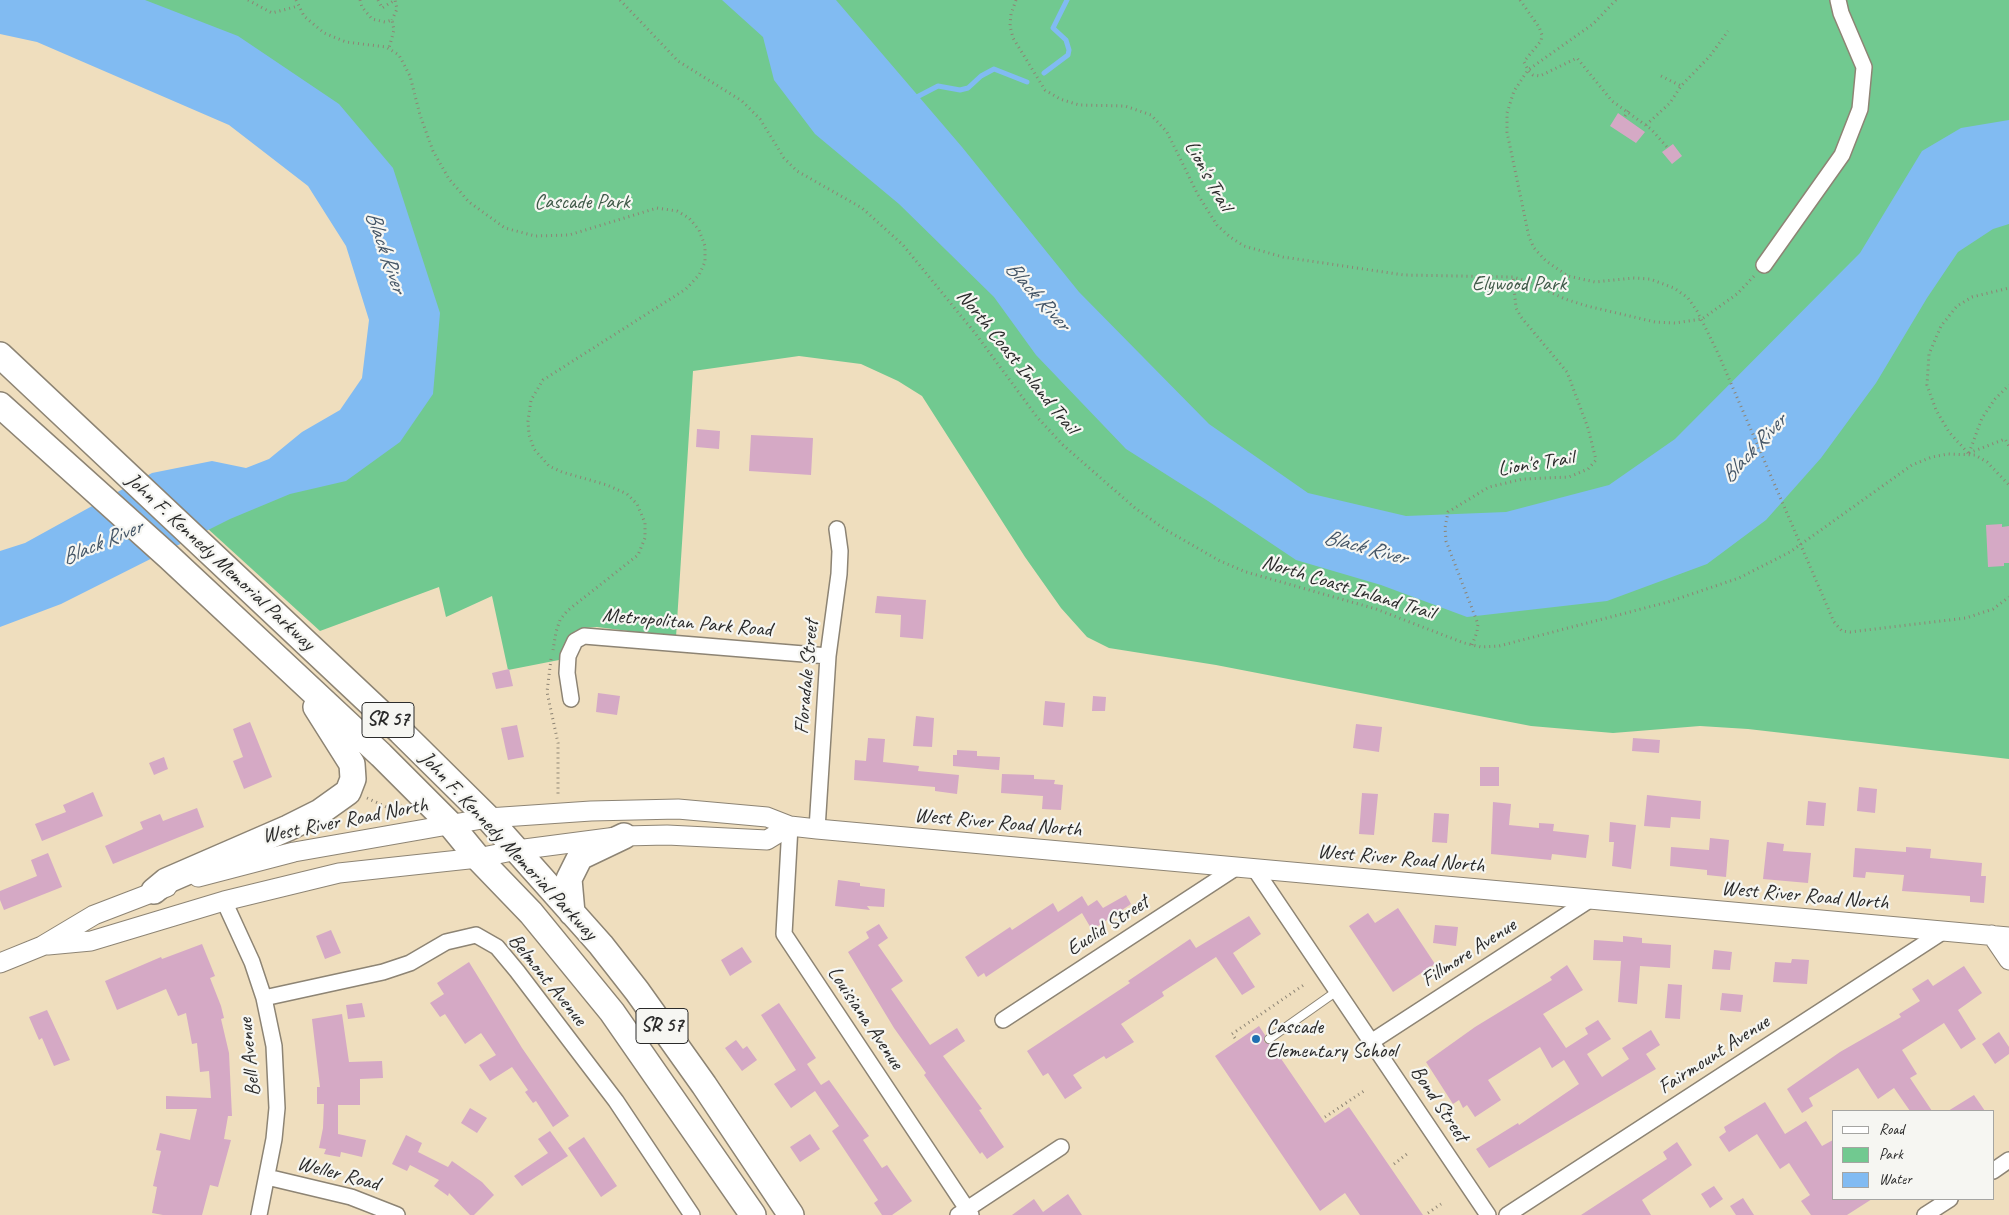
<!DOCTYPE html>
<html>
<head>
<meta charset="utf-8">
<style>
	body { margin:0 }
	#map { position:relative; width:2009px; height:1215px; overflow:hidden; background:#efdebe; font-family:Caveat,sans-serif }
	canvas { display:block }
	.legend { position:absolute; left:1832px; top:1110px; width:162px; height:90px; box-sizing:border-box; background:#f6f6f2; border:1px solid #a5a5a2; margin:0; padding:6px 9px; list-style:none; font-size:15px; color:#2b2b2b }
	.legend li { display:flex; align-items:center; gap:10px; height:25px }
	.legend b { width:25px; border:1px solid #a5a5a2 }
</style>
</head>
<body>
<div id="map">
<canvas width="2009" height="1215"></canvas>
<ul class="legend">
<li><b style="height:6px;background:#fff"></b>Road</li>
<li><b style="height:14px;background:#71c990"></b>Park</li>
<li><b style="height:14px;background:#81bbf2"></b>Water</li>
</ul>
</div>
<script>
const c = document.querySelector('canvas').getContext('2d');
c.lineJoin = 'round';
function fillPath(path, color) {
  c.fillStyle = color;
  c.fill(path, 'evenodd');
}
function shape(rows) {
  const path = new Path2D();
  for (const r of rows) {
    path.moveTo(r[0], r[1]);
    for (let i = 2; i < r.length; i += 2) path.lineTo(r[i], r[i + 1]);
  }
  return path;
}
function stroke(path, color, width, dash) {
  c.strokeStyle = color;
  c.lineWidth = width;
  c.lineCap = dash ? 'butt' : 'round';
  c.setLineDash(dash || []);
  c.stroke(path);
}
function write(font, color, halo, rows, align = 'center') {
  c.font = font + ' Caveat,sans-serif';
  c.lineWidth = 4.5;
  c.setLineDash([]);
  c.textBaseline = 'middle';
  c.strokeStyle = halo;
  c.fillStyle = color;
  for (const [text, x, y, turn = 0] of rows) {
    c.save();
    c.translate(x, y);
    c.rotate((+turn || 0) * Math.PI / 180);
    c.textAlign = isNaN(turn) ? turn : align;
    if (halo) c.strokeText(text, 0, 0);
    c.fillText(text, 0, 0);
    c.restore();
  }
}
fillPath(shape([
	[10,0,2009,0,2009,759,1748,729,1700,726,1613,733,1531,726,1216,665,1109,648,1087,637,1061,608,1025,557,922,396,898,381,861,364,799,356,693,371,676,637,597,627,584,628,575,631,570,637,559,660,508,670,492,596,446,617,439,587,320,631,185,508,301,465,402,371,366,198]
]), '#71c990');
fillPath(shape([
	[0,0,145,0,238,36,339,104,393,168,440,313,433,394,400,442,346,481,290,494,230,519,61,604,0,627,0,551,25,543,152,473,212,461,246,468,269,459,302,432,340,410,362,378,369,320,346,246,308,186,229,125,37,42,0,34],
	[722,0,836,0,962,147,1079,292,1209,424,1308,493,1406,516,1506,512,1609,485,1675,439,1860,253,1922,151,1961,128,2009,120,2009,224,1993,229,1958,252,1927,298,1876,383,1821,458,1766,520,1707,564,1607,601,1467,617,1381,585,1296,560,1208,501,1126,449,1036,355,994,297,899,204,815,134,774,80,763,37]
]), '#81bbf2');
stroke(shape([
	[1044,73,1068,55,1069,50,1066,40,1053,28,1067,0],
	[913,99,938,86,960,90,968,88,981,76,994,69,1027,82]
]), '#81bbf2', 5);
fillPath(shape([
	[1618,113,1645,132,1636,143,1610,126],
	[1673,144,1682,156,1672,164,1662,152],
	[697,429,720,431,719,449,696,447],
	[751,435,813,438,811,475,749,471],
	[2002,524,2002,527,2009,526,2009,563,2004,563,2004,566,1988,567,1986,525],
	[877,596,926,600,923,639,900,637,901,615,875,613],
	[509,669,513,686,496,689,492,673],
	[598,693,620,696,617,715,596,712],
	[1093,696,1106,697,1105,711,1092,711],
	[1045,701,1065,703,1063,727,1043,725],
	[916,716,934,718,932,747,913,746],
	[250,722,272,777,244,789,233,761,243,757,233,729],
	[1356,724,1382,727,1379,752,1353,748],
	[517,725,524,757,508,760,501,728],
	[868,738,885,739,883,762,919,766,918,771,959,775,957,794,935,791,935,787,854,780,855,760,866,761],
	[1633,738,1660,740,1659,753,1632,751],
	[957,750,977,751,977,756,1000,757,999,770,953,766,953,755,957,755],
	[164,757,168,769,154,775,149,763],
	[1480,767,1499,767,1499,786,1480,786],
	[1002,774,1034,775,1034,779,1055,780,1054,784,1063,785,1061,810,1042,809,1043,796,1001,793],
	[1859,787,1877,789,1875,813,1857,811],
	[93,792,103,816,42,841,35,824,66,812,63,805],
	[1362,793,1378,794,1374,835,1359,834],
	[1647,795,1701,801,1700,819,1671,817,1670,828,1644,826],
	[1808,801,1826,803,1824,826,1806,825],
	[1493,802,1511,804,1509,825,1539,828,1539,823,1554,824,1553,831,1589,835,1586,858,1552,854,1551,860,1491,854],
	[197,808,204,827,113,864,105,846,143,829,140,822,160,814,163,821],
	[1434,813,1449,814,1447,843,1432,842],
	[1610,822,1636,825,1631,869,1612,866,1614,842,1609,842],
	[1710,838,1729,840,1726,877,1707,875,1707,870,1670,866,1671,847,1709,850],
	[1767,842,1784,844,1783,851,1811,853,1808,883,1763,879],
	[1906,847,1931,849,1930,858,1982,863,1981,876,1986,876,1984,903,1970,902,1970,896,1902,891,1904,875,1866,872,1865,878,1853,877,1855,848,1906,852],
	[48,853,62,887,4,910,0,900,0,891,37,876,31,860],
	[838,880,860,883,860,886,885,889,884,907,867,906,870,910,835,906],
	[1126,895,1131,904,1092,930,1082,913,986,977,984,973,978,977,965,957,1010,927,1012,930,1053,903,1058,912,1082,896,1088,906,1097,900,1103,908],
	[1398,908,1435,964,1393,992,1349,926,1368,913,1375,923],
	[1249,916,1261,934,1233,953,1255,987,1242,995,1216,957,1162,992,1164,996,1121,1024,1134,1042,1106,1059,1104,1056,1073,1075,1082,1088,1065,1099,1048,1073,1043,1076,1027,1051,1130,983,1128,981,1190,939,1196,948],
	[879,924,888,938,878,945,903,981,891,989,930,1045,957,1028,965,1041,943,1056,982,1109,979,1110,1004,1147,987,1159,982,1152,980,1154,924,1075,926,1073,894,1028,848,952,869,938,866,932],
	[1435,925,1458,927,1456,946,1433,943],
	[331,930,341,953,325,959,316,936],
	[1623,936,1642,938,1642,943,1671,945,1670,968,1640,966,1637,1004,1618,1002,1621,961,1593,960,1594,940,1623,942],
	[202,944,215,976,210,978,221,1006,224,1018,221,1019,229,1053,232,1116,228,1116,224,1139,231,1140,218,1187,210,1185,202,1215,163,1215,152,1213,157,1187,153,1186,161,1151,156,1150,160,1133,190,1140,197,1109,166,1109,166,1096,211,1098,209,1071,200,1072,197,1043,192,1044,186,1013,178,1016,166,989,117,1010,105,981,161,957,162,959],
	[742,947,752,962,730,976,721,960],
	[1714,950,1732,952,1730,970,1712,969],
	[1792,959,1809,960,1807,984,1773,982,1775,962,1791,963],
	[469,962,522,1048,569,1116,553,1127,536,1101,533,1103,525,1092,528,1090,512,1067,490,1081,479,1065,496,1055,481,1033,465,1044,445,1014,440,1017,430,1003,444,994,437,983],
	[1567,965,1583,990,1543,1014,1566,1048,1588,1034,1585,1028,1598,1020,1611,1039,1587,1054,1602,1077,1629,1059,1622,1048,1651,1030,1660,1045,1646,1054,1656,1069,1489,1168,1476,1149,1518,1123,1519,1125,1579,1084,1564,1060,1552,1068,1540,1047,1488,1080,1501,1100,1475,1117,1467,1105,1463,1108,1459,1100,1453,1104,1426,1062,1475,1027,1552,980,1550,977],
	[1964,966,1982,993,1958,1010,1976,1039,1961,1049,1944,1023,1902,1050,1917,1074,1910,1078,1932,1111,1910,1111,1894,1088,1878,1099,1858,1068,1809,1098,1813,1106,1802,1113,1787,1089,1840,1052,1901,1017,1899,1014,1920,1001,1912,989,1928,979,1933,986],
	[1668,984,1682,985,1680,1019,1665,1018],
	[1722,993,1743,995,1741,1012,1720,1010],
	[362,1003,365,1017,348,1019,346,1005],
	[779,1003,816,1058,807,1064,821,1085,829,1080,869,1136,863,1140,882,1168,887,1165,912,1201,892,1215,882,1215,874,1203,878,1200,832,1131,839,1126,815,1091,791,1108,774,1084,796,1070,761,1015],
	[47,1010,70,1060,54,1066,42,1038,39,1040,29,1017],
	[342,1014,349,1062,382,1061,383,1078,360,1079,360,1105,338,1105,338,1134,366,1140,362,1157,341,1152,340,1157,324,1154,326,1149,319,1148,323,1128,324,1104,317,1104,317,1087,320,1087,312,1019],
	[1259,1026,1265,1035,1264,1042,1271,1044,1325,1123,1349,1107,1423,1215,1360,1215,1345,1193,1320,1211,1215,1056],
	[1999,1032,2009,1047,2009,1054,1995,1064,1982,1044],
	[736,1040,743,1049,747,1046,757,1060,742,1071,725,1048],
	[1974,1095,1985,1111,1948,1111],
	[1765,1102,1785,1134,1806,1121,1822,1146,1833,1140,1833,1199,1872,1199,1847,1215,1811,1215,1801,1201,1810,1195,1789,1163,1780,1169,1757,1134,1729,1152,1719,1137,1726,1132,1724,1127],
	[470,1108,487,1118,477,1133,461,1123],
	[550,1131,568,1156,522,1186,514,1176,548,1153,538,1139],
	[810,1134,820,1149,800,1162,790,1147],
	[406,1135,422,1143,418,1152,448,1167,452,1161,482,1182,494,1195,474,1215,470,1215,449,1193,448,1196,434,1186,439,1180,410,1165,407,1171,392,1164],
	[584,1137,617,1186,601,1197,568,1148],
	[1677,1142,1692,1165,1642,1200,1651,1215,1581,1215,1667,1159,1663,1152],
	[1714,1186,1723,1199,1710,1208,1701,1194],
	[1068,1194,1082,1215,1012,1215,1034,1199,1043,1212],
	[1743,1198,1754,1215,1736,1215,1730,1206]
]), '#d5a9c5');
const service = shape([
	[1269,1039,1337,991]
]);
const minor = shape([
	[1764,265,1842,155,1860,109,1864,67,1841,13,1838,0],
	[571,699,567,673,568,656,575,641,584,636,828,656],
	[790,826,784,934,971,1215],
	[817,829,828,656,839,574,840,551,837,529],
	[1254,868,1488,1215],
	[224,901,252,962,264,998,274,1046,277,1108,274,1139,259,1215],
	[264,998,383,972,410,963,446,942,476,935,497,947,517,971,616,1101,692,1215],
	[1003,1020,1237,867],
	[1371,1042,1591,899],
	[1993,1171,2009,1160],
	[267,1177,351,1197,397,1215],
	[958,1215,1061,1147],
	[1507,1215,1944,931],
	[1925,1215,1950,1199]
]);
const tertiary = shape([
	[198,877,294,852,488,818,591,811,678,809,767,817,790,826,817,829,2009,937],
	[1992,935,2009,960],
	[48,945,91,941,224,901,339,873,478,858,517,850,624,836,667,835,767,840,790,826],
	[0,963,42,946,94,915,167,887]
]);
const trunk = shape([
	[0,355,401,732,488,818,601,945,637,991,704,1085,791,1215],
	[0,405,169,557,381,755,450,824,478,858,531,913,612,1012,753,1215],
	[154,891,166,881,288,828,320,812,348,792,353,779,352,764,316,707],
	[572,913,569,879,580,857,624,836]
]);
stroke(service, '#8d8474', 10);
stroke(minor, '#8d8474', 18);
stroke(tertiary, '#8d8474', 21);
stroke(trunk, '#8d8474', 28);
stroke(shape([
	[248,0,272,13,298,6],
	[296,0,304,16,324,33,346,42,386,47,399,55,410,76,420,115,433,151,449,179,469,202,505,228,535,236,569,235,657,208,677,211,689,218,699,230,705,246,705,262,699,275,686,289,543,380,531,400,528,421,529,435,534,449,549,466,562,472,607,485,627,494,637,504,645,523,645,538,638,555,567,611,560,620,556,632,553,650],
	[360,0,362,7,372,19,385,22,392,20,394,30,389,48],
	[378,0,382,8,395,0,397,9,392,20],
	[620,0,678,61,742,101,760,119,784,158,797,171,862,208,903,245,975,333,1037,417,1063,445,1135,508,1166,530,1220,561,1246,572,1376,609,1464,643,1481,647,1499,646,1668,602,1739,578,1790,552,1912,465,1932,457,1948,454,1975,455,1987,462,2009,485],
	[1016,0,1011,14,1010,26,1013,38,1045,90,1060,99,1079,105,1125,106,1151,115,1167,132,1198,195,1217,225,1230,237,1244,246,1283,257,1404,275,1513,277,1527,281,1565,299,1587,306,1655,322,1675,323,1702,319,1737,294,1755,275],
	[1520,0,1539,27,1542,35,1541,41,1526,59,1524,62,1528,70,1533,75,1540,76,1577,58,1612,101,1651,129,1667,147],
	[1616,0,1593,24,1528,70,1514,91,1507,113,1507,132,1529,237,1534,248,1546,261,1568,276,1595,282,1633,278,1650,279,1674,288,1688,298,1697,311,1717,351],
	[1661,76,1681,86],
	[1625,116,1630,108],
	[1646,125,1670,103,1681,86,1710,56,1728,31],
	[1968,453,1949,432,1936,410,1927,385,1929,354,1941,326,1957,306,1972,297,2009,288],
	[1969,453,1982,418,1995,399,2009,385],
	[1969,453,2005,439,2009,446],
	[1834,622,1842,631,1850,632,1966,618,1993,609,2009,597],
	[1472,645,1477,632,1478,624,1446,541,1445,528,1448,512,1489,487,1523,479,1569,477,1588,469,1596,460,1588,428,1567,372,1521,317,1516,308,1513,277],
	[551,659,547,692,558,743,558,796],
	[367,798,395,811,402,805],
	[1235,1038,1232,1034,1305,984],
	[1325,1117,1364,1091],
	[1394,1164,1407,1154],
	[1428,1213,1441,1204]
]), '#8d8474', 3, [1, 4]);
stroke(service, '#fff', 8);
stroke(minor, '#fff', 15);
stroke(tertiary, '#fff', 19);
stroke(trunk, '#fff', 25);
stroke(shape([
	[1717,351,1834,622]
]), '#8d8474', 3, [1, 4]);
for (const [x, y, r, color] of [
	[1256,1039,5,"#1f6fb2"]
]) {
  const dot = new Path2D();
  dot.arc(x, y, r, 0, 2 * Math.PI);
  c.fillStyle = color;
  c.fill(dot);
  stroke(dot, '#f6f6f2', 2);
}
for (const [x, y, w] of [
	[388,720,52],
	[662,1026,52]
]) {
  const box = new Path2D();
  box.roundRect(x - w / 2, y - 17.5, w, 35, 4);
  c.fillStyle = '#f6f6f2';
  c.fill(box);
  stroke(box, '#2b2b2b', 1);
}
write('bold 20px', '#2b2b2b', null, [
	["SR 57",388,720],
	["SR 57",662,1026]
]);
write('21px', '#2b2b2b', '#f6f6f2', [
	["Lion's Trail",1208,176,61],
	["North Coast Inland Trail",1017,362,51],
	["Lion's Trail",1536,464,-9],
	["John F. Kennedy Memorial Parkway",220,562,43],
	["North Coast Inland Trail",1348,588,17],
	["Metropolitan Park Road",687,623,5],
	["Floradale Street",807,677,-85],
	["West River Road North",345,821,-11],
	["West River Road North",998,823,5],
	["John F. Kennedy Memorial Parkway",508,846,47],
	["West River Road North",1401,859,5],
	["West River Road North",1805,896,5],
	["Euclid Street",1108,926,-33],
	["Fillmore Avenue",1469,953,-33],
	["Belmont Avenue",547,980,51],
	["Louisiana Avenue",865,1018,56],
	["Fairmount Avenue",1714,1055,-33],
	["Bell Avenue",250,1057,-96],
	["Bond Street",1439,1104,56],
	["Weller Road",338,1174,15]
]);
write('21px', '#405a49', '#f6f6f2', [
	["Cascade Park",582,202],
	["Elywood Park",1519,284]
]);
write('21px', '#2b2b2b', '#f6f6f2', [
	["Cascade",1266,1027],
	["Elementary School",1266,1051]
], 'left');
write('italic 22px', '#455667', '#f6f6f2', [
	["Black River",385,252,71],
	["Black River",1037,296,48],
	["Black River",1754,449,-47],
	["Black River",102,543,-23],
	["Black River",1365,548,15]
]);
</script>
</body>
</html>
